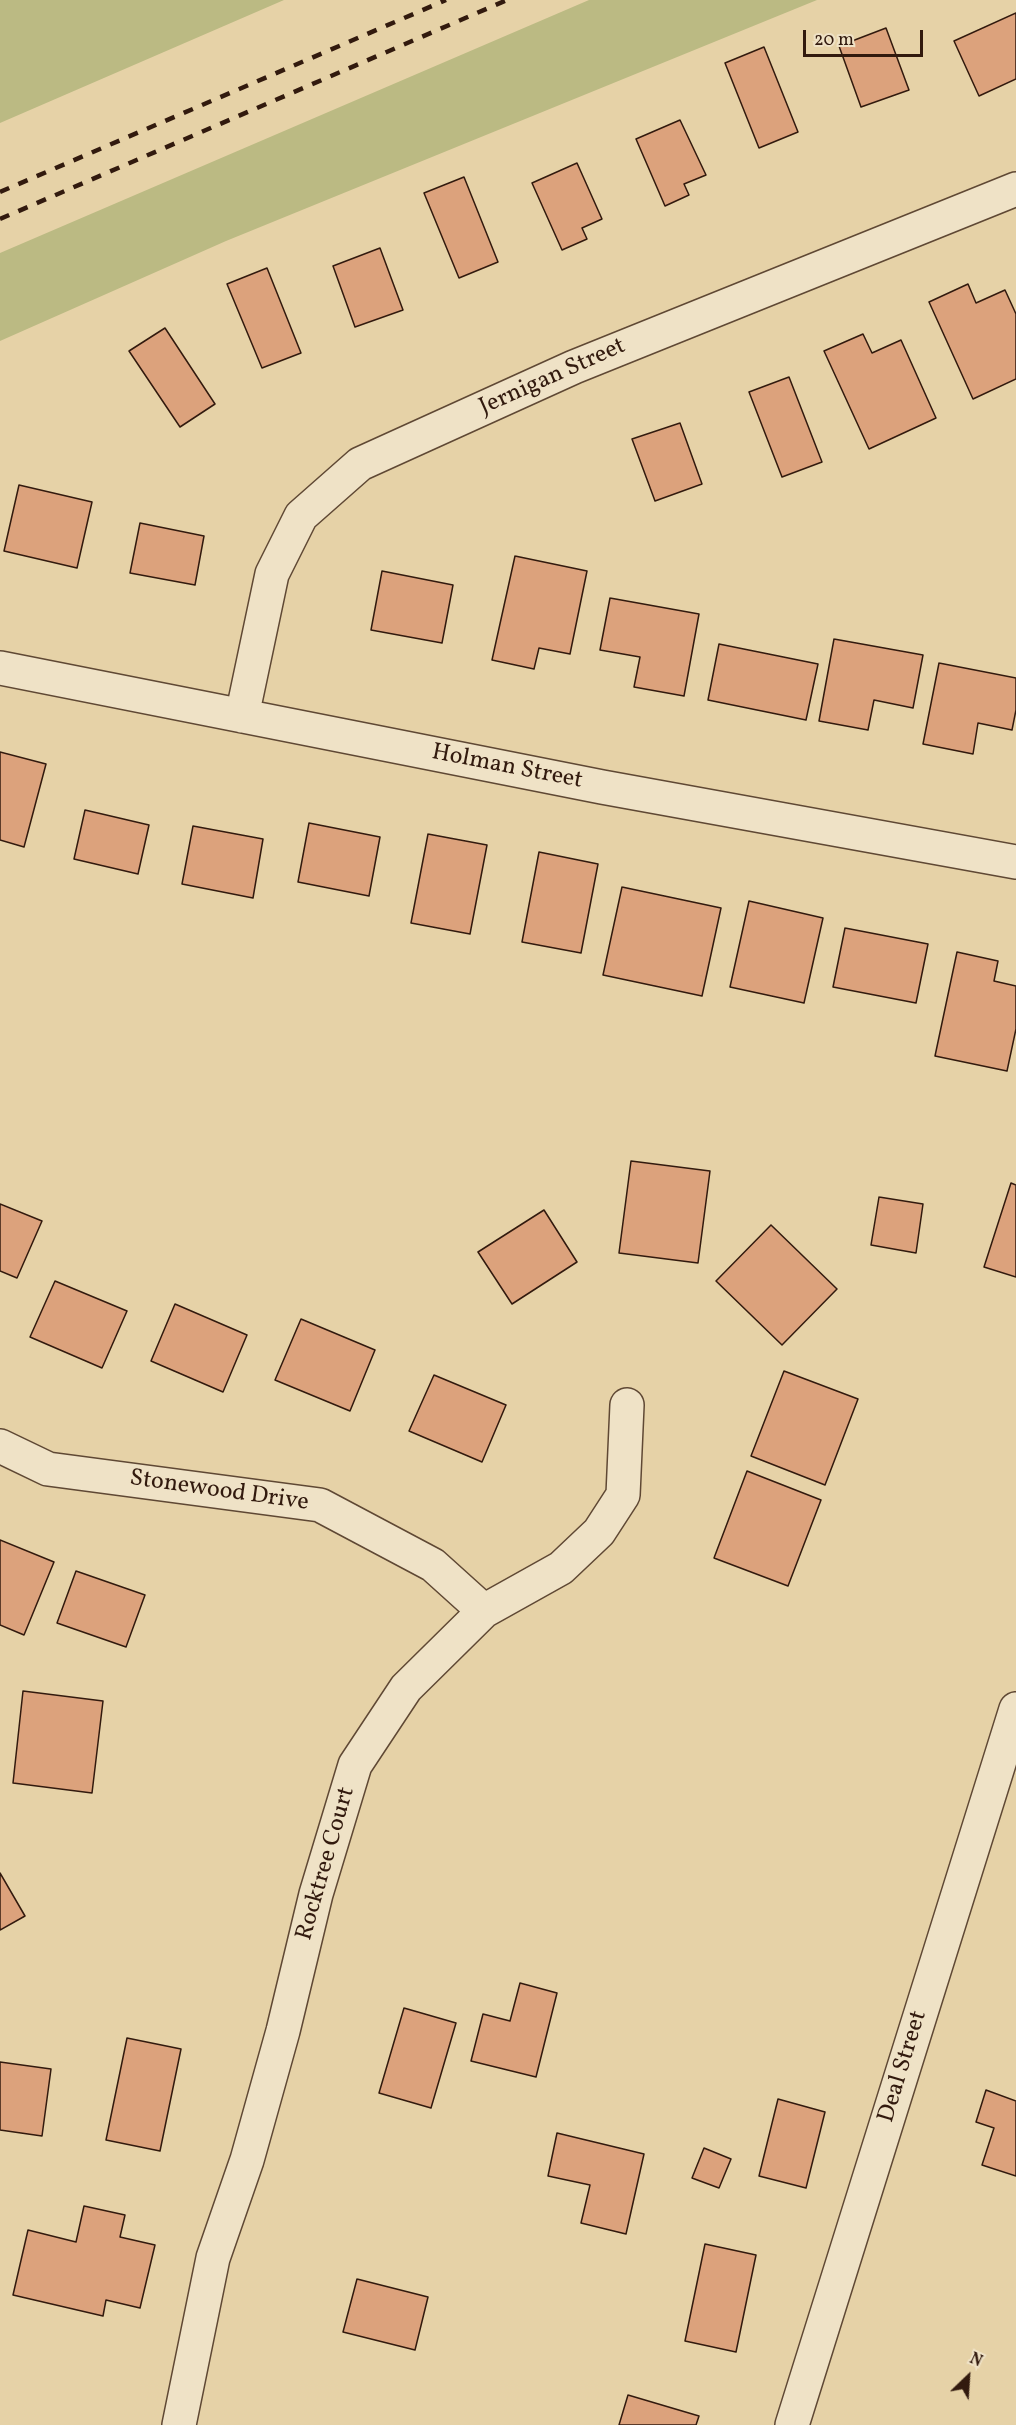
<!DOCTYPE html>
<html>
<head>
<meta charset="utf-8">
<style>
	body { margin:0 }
	#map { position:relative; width:1016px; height:2425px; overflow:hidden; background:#e6d2a7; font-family:Vollkorn,serif }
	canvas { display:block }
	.north { position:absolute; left:938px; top:2347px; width:60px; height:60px; -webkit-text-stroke:4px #efe2c6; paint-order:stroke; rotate:25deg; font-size:16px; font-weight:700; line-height:24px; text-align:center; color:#321a0e }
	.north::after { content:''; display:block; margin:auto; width:21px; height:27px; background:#321a0e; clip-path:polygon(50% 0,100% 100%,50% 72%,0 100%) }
	.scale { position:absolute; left:803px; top:30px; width:120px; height:27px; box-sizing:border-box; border:3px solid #321a0e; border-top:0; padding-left:8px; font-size:18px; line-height:21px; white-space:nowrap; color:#321a0e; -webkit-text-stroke:4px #efe2c6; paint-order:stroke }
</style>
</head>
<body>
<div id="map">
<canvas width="1016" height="2425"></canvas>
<div class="north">N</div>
<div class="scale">20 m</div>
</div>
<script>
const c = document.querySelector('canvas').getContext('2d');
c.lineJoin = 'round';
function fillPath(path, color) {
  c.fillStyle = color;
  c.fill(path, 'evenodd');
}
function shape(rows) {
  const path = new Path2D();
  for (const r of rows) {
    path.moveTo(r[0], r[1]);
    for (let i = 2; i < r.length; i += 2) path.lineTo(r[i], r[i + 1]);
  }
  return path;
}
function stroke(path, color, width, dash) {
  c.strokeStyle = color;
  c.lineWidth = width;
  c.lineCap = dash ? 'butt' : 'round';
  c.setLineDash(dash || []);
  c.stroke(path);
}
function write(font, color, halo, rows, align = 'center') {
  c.font = font + ' Vollkorn,serif';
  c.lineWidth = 4.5;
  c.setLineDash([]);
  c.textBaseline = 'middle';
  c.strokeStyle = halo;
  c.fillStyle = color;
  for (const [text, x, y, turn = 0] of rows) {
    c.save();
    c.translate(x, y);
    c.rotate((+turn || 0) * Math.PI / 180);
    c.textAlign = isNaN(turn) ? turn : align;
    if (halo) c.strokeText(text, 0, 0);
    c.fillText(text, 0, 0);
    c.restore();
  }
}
fillPath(shape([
	[0,0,284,0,0,123],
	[589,0,817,0,226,241,0,341,0,253]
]), '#bbba83');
const building = shape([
	[1016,13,1016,79,979,96,954,41,1016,13],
	[886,28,909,90,861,107,839,46,886,28],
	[764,47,798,132,759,148,725,63,764,47],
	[680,120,706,175,684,184,689,195,665,206,636,139,680,120],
	[577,163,602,219,582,228,587,239,562,250,532,183,577,163],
	[464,177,498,262,459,278,424,193,464,177],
	[380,248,403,310,355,327,333,266,380,248],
	[267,268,301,353,262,368,227,284,267,268],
	[968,284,976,303,1005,290,1016,314,1016,379,973,399,929,302,968,284],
	[165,328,215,404,180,427,129,351,165,328],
	[863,334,872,353,901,340,936,418,869,449,824,351,863,334],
	[789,377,822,462,782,477,749,392,789,377],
	[680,423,702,484,655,501,632,439,680,423],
	[19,485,92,502,77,568,4,551,19,485],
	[140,523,204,536,195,585,130,573,140,523],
	[515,556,587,571,570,654,539,648,534,669,492,660,515,556],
	[382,571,453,585,442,643,371,630,382,571],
	[610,598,699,614,684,696,634,687,640,657,600,650,610,598],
	[834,639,923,655,913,708,874,700,868,730,819,721,834,639],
	[719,644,818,664,806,720,708,700,719,644],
	[939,663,1016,678,1016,710,1012,730,978,723,973,754,923,744,939,663],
	[0,752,46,764,24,847,0,840,0,752],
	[85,810,149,825,138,874,74,859,85,810],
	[309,823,380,837,369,896,298,882,309,823],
	[193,826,263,839,253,898,182,884,193,826],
	[428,834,487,845,470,934,411,923,428,834],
	[539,852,598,864,581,953,522,942,539,852],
	[622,887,721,908,702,996,603,975,622,887],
	[749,901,823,918,804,1003,730,987,749,901],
	[845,928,928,944,916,1003,833,987,845,928],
	[957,952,998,961,994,981,1016,986,1016,1029,1007,1071,935,1056,957,952],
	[631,1161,710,1171,698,1263,619,1253,631,1161],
	[1011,1183,1016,1185,1016,1277,984,1267,1011,1183],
	[879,1197,923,1204,916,1253,871,1245,879,1197],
	[0,1204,42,1221,17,1278,0,1271,0,1204],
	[544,1210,577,1262,512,1304,478,1252,544,1210],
	[771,1225,837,1289,782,1345,716,1281,771,1225],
	[55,1281,127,1311,102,1368,30,1337,55,1281],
	[175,1304,247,1335,223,1392,151,1361,175,1304],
	[301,1319,375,1350,350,1411,275,1380,301,1319],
	[784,1371,858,1399,825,1485,751,1456,784,1371],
	[434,1375,506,1405,482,1462,409,1431,434,1375],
	[747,1471,821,1500,788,1586,714,1558,747,1471],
	[0,1540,54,1562,24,1635,0,1625,0,1540],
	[76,1571,145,1595,126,1647,57,1623,76,1571],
	[23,1691,103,1701,92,1793,13,1783,23,1691],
	[0,1873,25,1916,0,1930,0,1873],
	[520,1983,557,1993,536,2077,471,2061,483,2014,510,2021,520,1983],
	[404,2008,456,2023,431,2108,379,2093,404,2008],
	[127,2038,181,2049,160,2151,106,2140,127,2038],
	[0,2062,51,2069,42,2136,0,2130,0,2062],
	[986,2090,1016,2101,1016,2176,982,2165,994,2128,976,2122,986,2090],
	[778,2099,825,2112,806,2188,759,2176,778,2099],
	[557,2133,644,2154,626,2234,581,2223,590,2185,548,2176,557,2133],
	[704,2148,731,2159,719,2188,692,2178,704,2148],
	[84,2206,125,2215,120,2237,155,2245,140,2308,106,2300,103,2316,13,2295,28,2230,76,2242,84,2206],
	[705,2244,756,2255,736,2352,685,2341,705,2244],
	[357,2279,428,2297,415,2350,343,2332,357,2279],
	[628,2395,699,2416,696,2425,619,2425,628,2395]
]);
fillPath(building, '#dca27c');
stroke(building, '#321a0e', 1.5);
const minor = shape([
	[0,668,602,787,1016,862],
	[242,716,272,574,301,516,360,464,574,367,1016,189],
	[0,1446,48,1469,320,1505,433,1565,484,1611],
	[179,2425,213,2258,247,2160,283,2031,316,1894,355,1765,406,1688,484,1611,561,1568,599,1532,623,1495,627,1405],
	[792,2425,1016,1709]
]);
stroke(minor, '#5f4834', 36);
stroke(minor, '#efe2c6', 33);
stroke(shape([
	[0,192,446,0],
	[0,219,507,0]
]), '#321a0e', 4.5, [10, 10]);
write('24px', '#321a0e', '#efe2c6', [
	["Jernigan Street",553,378,-24],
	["Holman Street",507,768,11],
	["Stonewood Drive",219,1492,8],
	["Rocktree Court",327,1864,-74],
	["Deal Street",904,2067,-73]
]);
</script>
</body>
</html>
